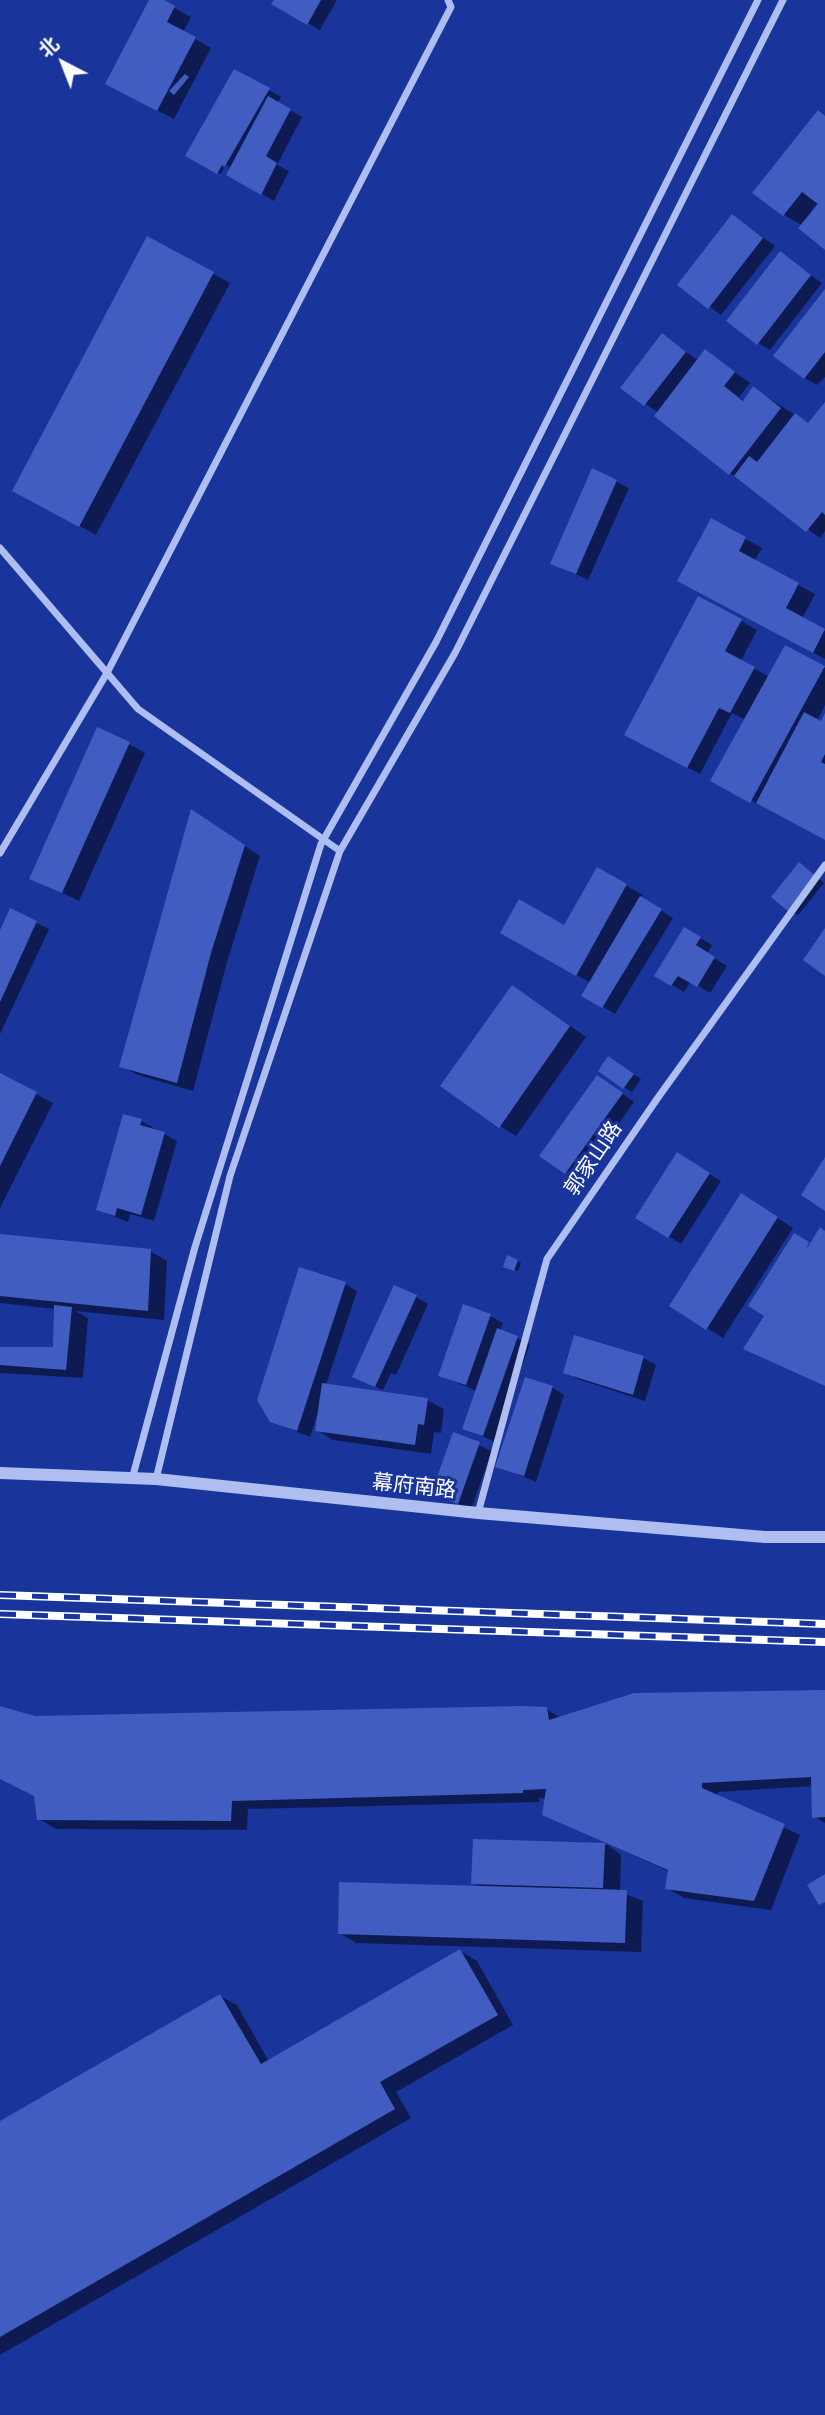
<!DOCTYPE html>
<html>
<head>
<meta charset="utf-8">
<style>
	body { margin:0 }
	#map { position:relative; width:825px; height:2415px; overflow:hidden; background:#19349a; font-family:Arial,"Noto Sans SC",sans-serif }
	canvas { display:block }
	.north { position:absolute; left:28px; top:28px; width:70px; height:70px; -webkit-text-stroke:5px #19349a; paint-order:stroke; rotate:318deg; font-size:19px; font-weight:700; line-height:28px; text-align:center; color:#fff }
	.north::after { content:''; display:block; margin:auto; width:24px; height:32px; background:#fff; clip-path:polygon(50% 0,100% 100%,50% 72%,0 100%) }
</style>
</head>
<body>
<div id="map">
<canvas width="825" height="2415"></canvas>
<div class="north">北</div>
</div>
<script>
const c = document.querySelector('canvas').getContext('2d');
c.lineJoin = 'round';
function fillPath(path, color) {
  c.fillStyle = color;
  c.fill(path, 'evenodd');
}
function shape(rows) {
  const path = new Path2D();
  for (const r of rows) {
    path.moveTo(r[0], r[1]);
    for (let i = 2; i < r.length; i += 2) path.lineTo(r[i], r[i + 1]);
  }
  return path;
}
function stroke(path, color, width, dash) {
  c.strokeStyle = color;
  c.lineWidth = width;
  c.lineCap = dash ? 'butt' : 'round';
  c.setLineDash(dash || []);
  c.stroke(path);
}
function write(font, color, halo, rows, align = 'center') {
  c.font = font + ' Arial,"Noto Sans SC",sans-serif';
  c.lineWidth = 6;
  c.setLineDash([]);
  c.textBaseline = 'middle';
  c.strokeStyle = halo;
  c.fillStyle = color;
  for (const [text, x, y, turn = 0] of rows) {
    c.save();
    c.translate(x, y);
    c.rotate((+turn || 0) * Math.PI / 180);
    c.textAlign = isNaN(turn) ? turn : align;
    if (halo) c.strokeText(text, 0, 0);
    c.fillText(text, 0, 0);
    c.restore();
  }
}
fillPath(shape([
	[151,0,160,0,191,17,183,32,211,48,174,119,124,93],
	[276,0,337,0,320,30,274,4],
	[235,71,281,97,277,103,302,117,277,165,289,171,274,201,229,175,232,168,217,160,216,163,224,168,221,174,187,155],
	[825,116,825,248,803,226,784,215],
	[818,202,820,204,813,213,811,211],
	[733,216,775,246,721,315,680,285],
	[148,239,230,283,96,535,31,500],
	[780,254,822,283,770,350,758,343],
	[825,292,825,377,817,385,805,378],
	[663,336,699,361,706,352,750,383,739,397,745,401,754,389,810,424,825,404,825,531,820,538,730,473,659,413,622,388],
	[593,470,629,488,588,580,553,563],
	[711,520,762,548,754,561,815,594,802,619,825,631,825,659,695,590],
	[741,621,757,630,741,661,769,677,786,647,825,668,825,705,817,721,821,723,825,717,825,839,713,780,746,720,732,713,700,774,643,744],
	[129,744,145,753,79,901,32,878],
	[208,821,260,856,227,962,193,1091,138,1075,121,1066],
	[597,869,643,895,641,898,673,918,615,1014,584,995,591,983,502,933,565,927],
	[807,869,824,883,798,915,790,911],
	[11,911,49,929,0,1034,0,934],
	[685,929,712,945,707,954,727,966,710,993,691,981,684,992,656,975],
	[529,997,586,1037,516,1136,500,1126],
	[617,1063,641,1079,632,1092,624,1087],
	[1,1076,53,1103,0,1208,0,1078],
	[609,1084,634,1102,579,1180,542,1156],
	[141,1121,177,1141,154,1221,130,1214,128,1222,98,1210],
	[690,1162,721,1181,681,1244,638,1217],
	[758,1205,793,1228,723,1338,707,1328],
	[0,1236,150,1251,167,1261,164,1320,75,1311,88,1318,83,1378,0,1373,0,1348,55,1349,55,1309,0,1303],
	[517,1261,521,1263,518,1271,508,1268],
	[345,1284,357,1291,326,1385,427,1400,444,1409,441,1433,434,1432,431,1454,333,1440,317,1430,317,1415,310,1437,271,1421],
	[416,1297,428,1304,396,1375,391,1373,383,1390,362,1381],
	[490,1316,503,1323,500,1331,530,1344,495,1442,464,1428,477,1391,440,1375],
	[576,1338,644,1358,656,1365,645,1401,578,1379,565,1372],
	[552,1387,564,1395,536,1482,498,1466],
	[454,1434,492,1451,471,1509,433,1494],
	[825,1692,825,1823,813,1816,813,1786,718,1792,718,1797,800,1835,771,1910,684,1898,667,1888,670,1872,544,1814,546,1798,539,1798,540,1802,248,1809,247,1830,56,1829,39,1819,36,1796,0,1778,0,1707,35,1718,546,1709,561,1718],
	[474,1841,608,1845,621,1855,620,1892,643,1901,641,1952,356,1943,340,1933,481,1888,473,1883],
	[460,1951,477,1961,513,2025,396,2092,411,2118,0,2355,0,2123,220,1996,237,2005,269,2062]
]), '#0007');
fillPath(shape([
	[149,0,164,0,175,6,167,22,196,37,157,111,105,84],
	[274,0,321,0,307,25,271,4],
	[234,69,270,88,225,166,222,165,217,174,185,156],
	[185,74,189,77,174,95,169,91],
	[268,96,291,109,266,156,277,163,261,195,226,175],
	[818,110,825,116,825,250,798,228,818,204,802,192,783,216,752,193],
	[732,214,763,238,708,309,677,285],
	[147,236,214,272,79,527,12,491],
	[780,251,811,275,757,345,726,321],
	[825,289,825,352,804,379,773,356],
	[662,333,686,352,644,406,620,388],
	[705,349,735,372,724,386,743,401,753,386,781,408,729,475,654,416],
	[825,402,825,515,822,512,806,532,734,476,749,456,757,462,795,413,808,423],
	[592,468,617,480,576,574,550,564],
	[711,518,746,537,739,551,799,583,786,608,825,629,813,653,677,581],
	[698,596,742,619,725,651,755,667,730,713,719,708,687,768,624,735],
	[785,645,825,666,750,803,710,781],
	[804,712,821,721,825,713,825,754,821,762,825,764,825,840,756,803],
	[97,727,130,742,62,893,29,879],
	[191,809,245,845,211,953,177,1083,119,1067],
	[799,862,817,877,789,912,771,897],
	[597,867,627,884,576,976,500,933,519,899,564,925],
	[640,896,662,909,602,1008,581,996],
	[10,908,37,921,0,1002,0,930],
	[684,927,701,937,696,945,715,957,697,987,678,976,671,986,654,976],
	[825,928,825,976,803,960],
	[512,985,570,1026,499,1128,440,1086],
	[608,1056,634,1074,623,1089,598,1071],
	[0,1073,37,1092,0,1166],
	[597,1075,623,1093,565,1174,539,1156],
	[123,1114,142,1119,140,1125,165,1132,141,1215,117,1208,115,1216,96,1210],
	[677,1152,710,1173,668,1238,635,1218],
	[825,1157,825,1211,801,1195],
	[741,1193,778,1217,706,1330,669,1306],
	[820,1227,825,1231,825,1386,743,1349,764,1316,748,1306,794,1233,809,1242,806,1250],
	[0,1234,151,1249,148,1311,0,1296],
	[507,1255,518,1260,514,1271,503,1267],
	[299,1267,346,1282,297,1431,270,1422,257,1400],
	[394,1285,417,1295,375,1387,352,1377],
	[463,1304,491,1314,466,1385,438,1376],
	[54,1305,72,1307,66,1370,0,1365,0,1347,53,1347],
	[497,1328,518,1336,483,1436,462,1429],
	[574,1335,644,1356,633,1395,563,1373],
	[525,1377,553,1386,524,1476,495,1467],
	[322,1383,428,1398,424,1425,418,1424,415,1445,315,1431],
	[453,1432,480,1442,458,1504,431,1494],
	[825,1690,825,1817,812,1818,811,1777,702,1783,702,1788,785,1824,754,1901,665,1889,668,1870,542,1815,546,1789,523,1790,523,1793,232,1801,231,1821,37,1820,34,1796,0,1779,0,1706,35,1716,521,1706,547,1707,549,1720,634,1693],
	[473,1839,605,1843,603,1888,471,1884],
	[825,1874,825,1902,819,1905,807,1885],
	[339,1882,627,1890,625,1943,338,1934],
	[460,1949,498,2015,380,2082,395,2109,0,2337,0,2121,220,1994,261,2064]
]), '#425dc1');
stroke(shape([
	[0,548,138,709,340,851],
	[0,853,107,673,451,7,448,0],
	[132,1479,195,1247,321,844,436,642,758,0],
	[156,1479,230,1176,340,851,455,653,783,0],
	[478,1513,547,1259,657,1099,825,865]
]), '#afbef1', 7);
stroke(shape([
	[0,1473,156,1479,478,1513,765,1537,825,1537]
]), '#afbef1', 12);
const rail = shape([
	[0,1595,825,1624],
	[0,1614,825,1642]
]);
stroke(rail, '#fff', 8);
stroke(rail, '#19349a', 5, [16]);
write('21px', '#fff', '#19349a', [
	["郭家山路",594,1159,-56],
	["幕府南路",414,1487,6]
]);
</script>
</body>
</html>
